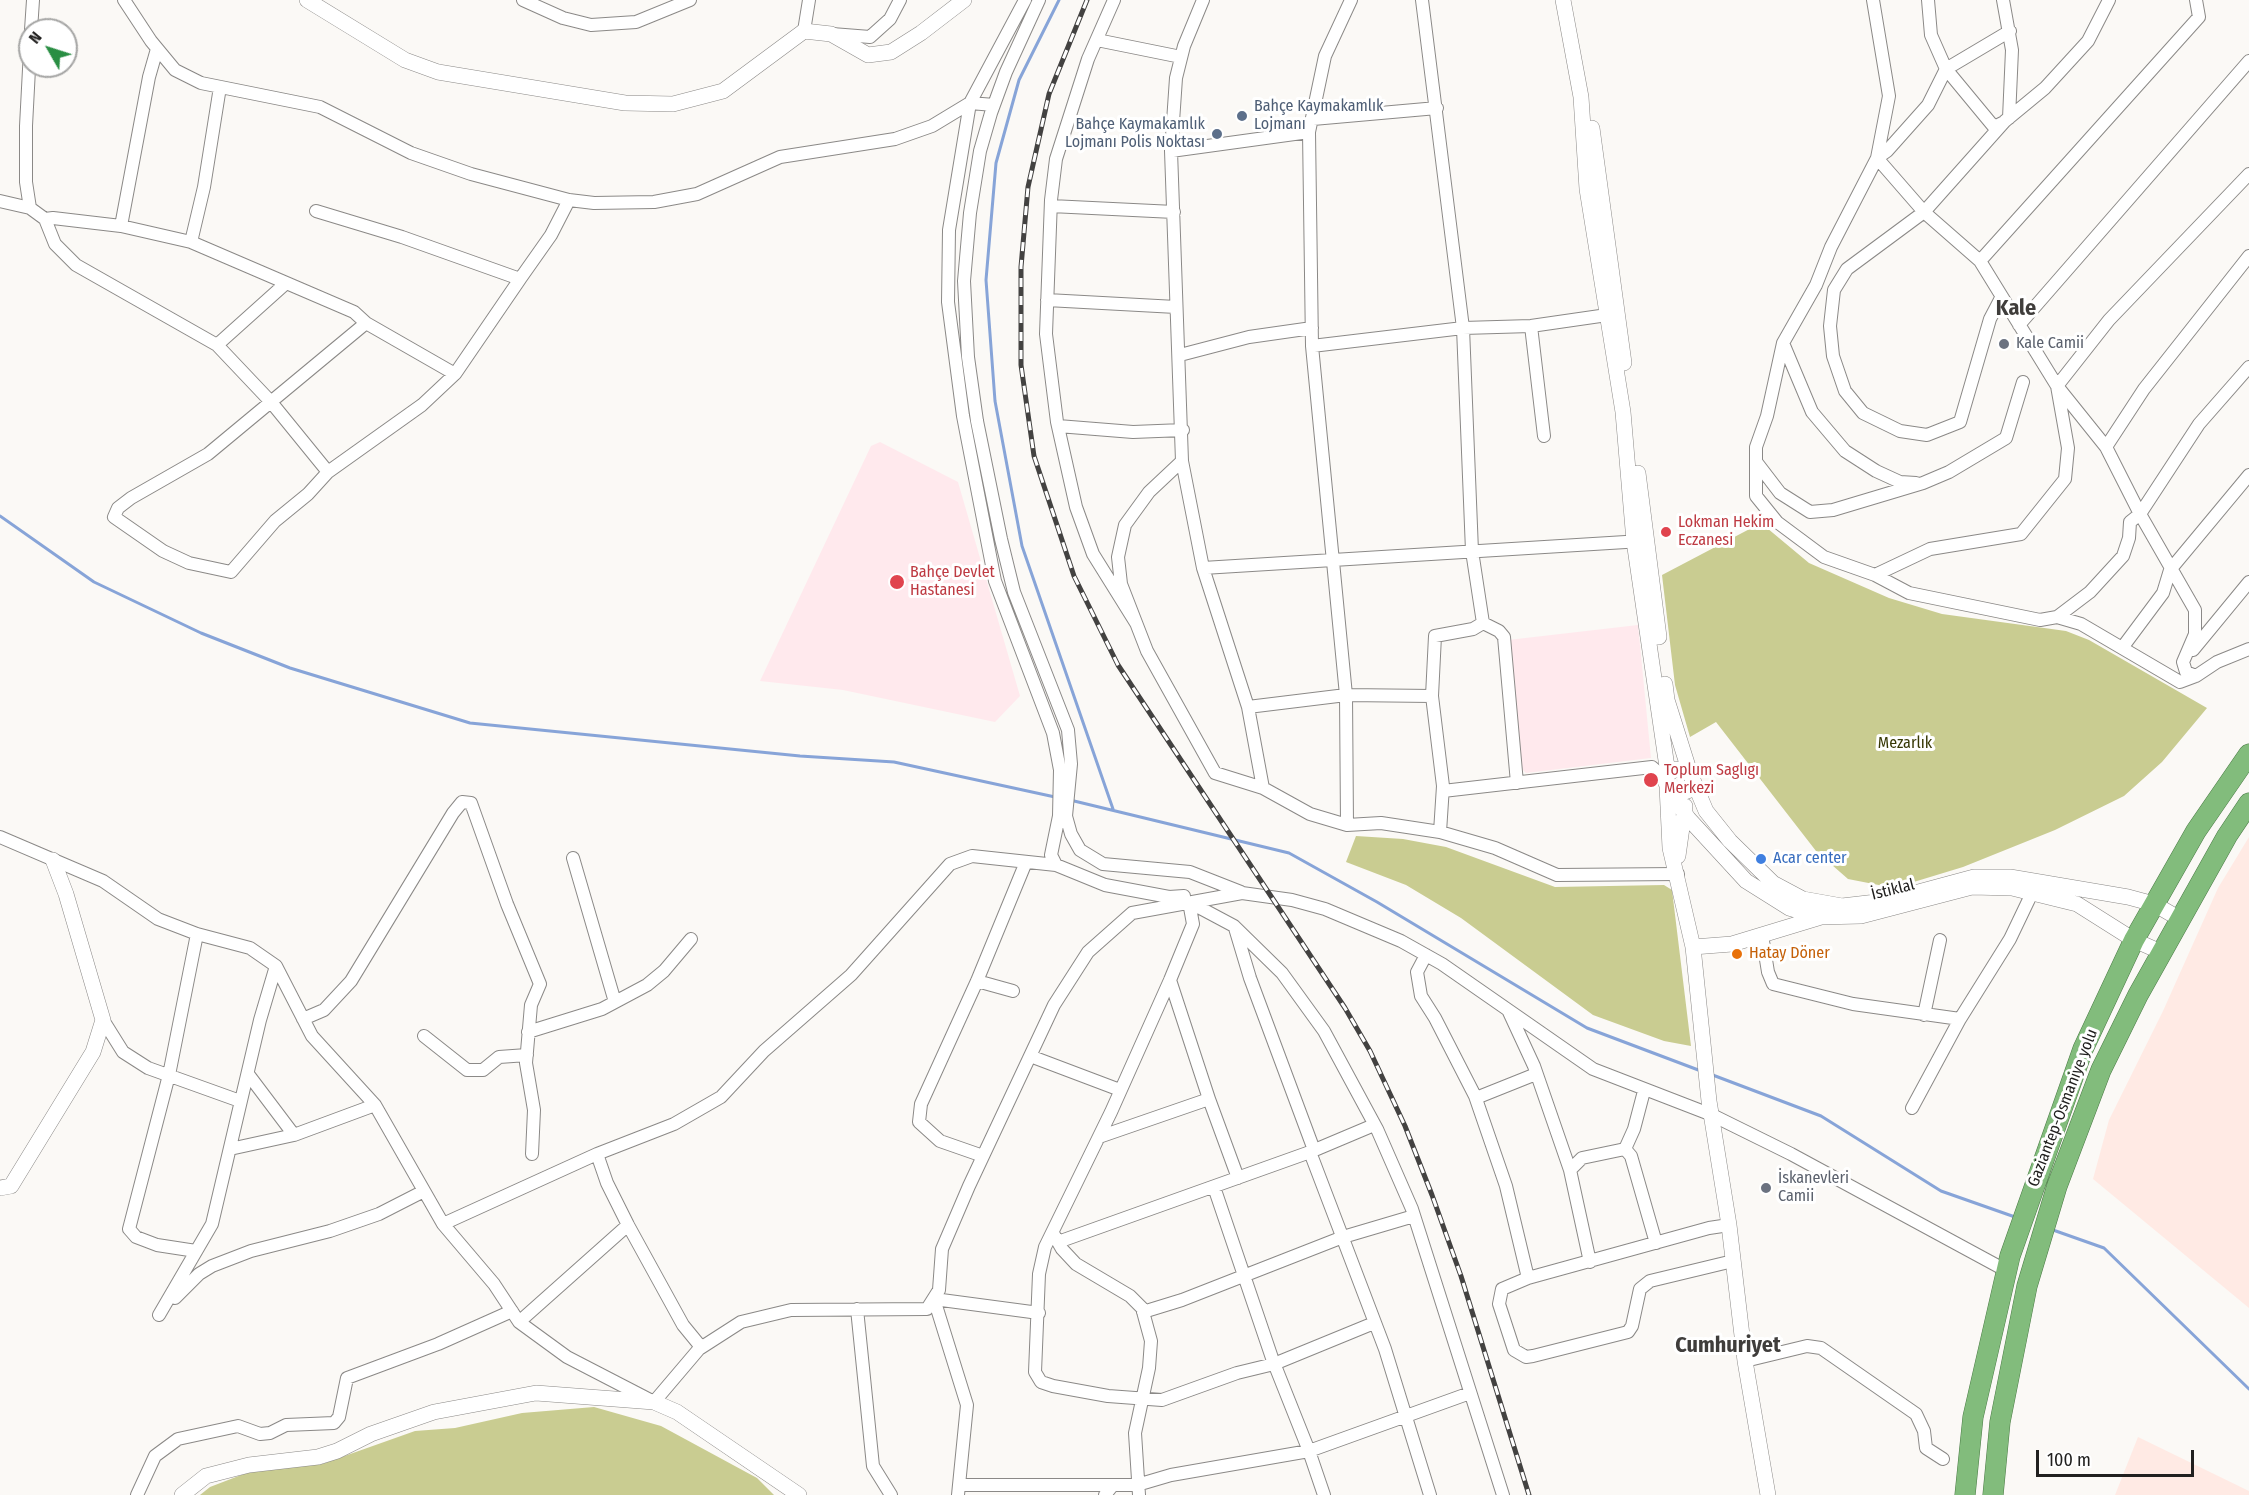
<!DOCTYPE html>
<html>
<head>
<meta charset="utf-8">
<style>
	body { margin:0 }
	#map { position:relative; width:2249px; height:1495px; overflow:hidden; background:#fbf9f6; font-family:"Fira Sans Condensed",sans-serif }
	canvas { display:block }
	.north { position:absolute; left:18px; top:18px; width:60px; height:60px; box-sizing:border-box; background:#fff; border:2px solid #a6a6a5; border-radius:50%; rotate:309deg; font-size:16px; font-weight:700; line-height:24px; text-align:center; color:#21201f }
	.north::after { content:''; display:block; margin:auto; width:21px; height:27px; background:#298e43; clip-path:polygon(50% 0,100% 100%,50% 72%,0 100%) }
	.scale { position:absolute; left:2036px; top:1450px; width:158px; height:27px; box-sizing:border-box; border:3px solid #21201f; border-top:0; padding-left:8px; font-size:18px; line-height:21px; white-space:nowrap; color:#21201f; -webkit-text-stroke:4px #fff; paint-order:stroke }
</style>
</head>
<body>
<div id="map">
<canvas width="2249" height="1495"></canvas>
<div class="north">N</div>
<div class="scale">100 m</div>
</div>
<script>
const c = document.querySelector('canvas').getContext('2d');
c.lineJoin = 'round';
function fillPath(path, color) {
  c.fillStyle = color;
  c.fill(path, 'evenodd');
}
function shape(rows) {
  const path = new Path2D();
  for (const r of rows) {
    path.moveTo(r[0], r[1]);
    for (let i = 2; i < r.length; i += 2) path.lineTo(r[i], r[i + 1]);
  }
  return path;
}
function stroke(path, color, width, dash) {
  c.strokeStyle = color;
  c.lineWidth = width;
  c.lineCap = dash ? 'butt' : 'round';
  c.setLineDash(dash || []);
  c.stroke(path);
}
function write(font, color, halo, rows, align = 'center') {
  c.font = font + ' "Fira Sans Condensed",sans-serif';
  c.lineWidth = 6;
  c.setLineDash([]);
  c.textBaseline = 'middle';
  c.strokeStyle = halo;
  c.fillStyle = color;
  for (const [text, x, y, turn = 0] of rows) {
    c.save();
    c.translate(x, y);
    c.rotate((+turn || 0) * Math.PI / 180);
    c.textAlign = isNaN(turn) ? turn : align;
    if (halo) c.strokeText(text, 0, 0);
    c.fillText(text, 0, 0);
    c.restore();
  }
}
fillPath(shape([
	[2249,837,2249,1308,2093,1179,2109,1120,2163,1011,2218,888],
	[2138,1437,2249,1491,2249,1495,2115,1495]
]), '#ffeae4');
fillPath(shape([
	[880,442,958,482,1020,696,995,722,843,690,760,681,871,446],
	[1638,625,1651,758,1526,773,1520,767,1508,640]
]), '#ffe9ed');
fillPath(shape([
	[1761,523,1809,563,1889,598,1942,614,2066,631,2089,640,2207,708,2162,762,2124,796,2055,830,1963,867,1894,888,1848,879,1816,851,1716,722,1690,737,1675,685,1662,575],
	[1356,836,1403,839,1446,847,1555,887,1664,885,1672,890,1691,1046,1664,1041,1593,1015,1461,918,1406,885,1346,862],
	[594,1407,661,1426,757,1478,774,1495,200,1495,210,1487,249,1472,322,1464,415,1431,455,1428,522,1413]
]), '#c9cc91');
stroke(shape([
	[1059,0,1019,80,996,163,986,280,995,401,1022,546,1113,809],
	[0,516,94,582,201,633,290,668,470,723,800,756,894,762,1055,797],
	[1070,800,1289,853,1377,902,1587,1028,1701,1071],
	[1710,1074,1821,1116,1941,1191,2015,1217],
	[2053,1230,2104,1248,2249,1389]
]), '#87a4d8', 3);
const minor = shape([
	[124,0,151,41,175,70,201,83,320,107,411,153,471,174,569,200,594,203,654,202,697,194,780,157,895,139,932,126,970,103,994,105],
	[523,0,563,18,591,25,636,22,690,0],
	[1025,0,970,103,949,230,948,302,963,416,995,581,1053,733,1060,770,1059,816,1051,855,1056,865,1105,885,1169,897,1184,896],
	[1039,0,1006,72,991,113,980,151,970,213,964,281,968,357,977,421,1001,539,1014,592,1068,730,1071,764,1066,816,1071,834,1080,850,1103,864,1190,872,1241,892],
	[1114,0,1088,59,1056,159,1051,200,1046,334,1057,422,1076,507,1093,554,1136,623],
	[1203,0,1184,46,1176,78,1171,151,1182,461,1203,568,1248,707,1263,788,1310,814,1347,825,1381,823,1440,832,1495,848,1557,875,1678,874],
	[1873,0,1889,96,1877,158,1831,247,1816,285,1783,343,1767,416,1756,447,1756,496,1777,522,1824,557,1875,575,1909,593,2040,620,2057,617,2081,624,2180,682,2196,676],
	[2003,0,2012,50,2009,118],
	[31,30,33,0],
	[804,31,809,0],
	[832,34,870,37,890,19,900,0],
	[1097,40,1181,57],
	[1313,119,1437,108],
	[2004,122,1994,127,1946,69,2010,31],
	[1171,151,1309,132],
	[1877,158,1924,212,1980,261,2057,386,2106,447,2140,514,2130,522,2129,538,2123,556,2090,592,2057,617],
	[1877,158,1887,151,1928,105,1946,69,1931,35,1928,0],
	[0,201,30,208,26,182,26,126,30,50],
	[1051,206,1174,212],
	[30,208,45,219,55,244,76,265,217,345,271,402,328,472],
	[45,219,53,218,121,226,191,242,354,312,366,323,455,374,520,279,402,237,316,211],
	[121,226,149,77,157,49],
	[191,242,204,187,220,87],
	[1980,261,2199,17,2196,0],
	[520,279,551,235,569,200],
	[2001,298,1990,319,1960,422,1927,435,1900,431,1863,413,1845,391,1833,356,1830,326,1834,290,1847,269,1924,212,2005,121,2045,88,2088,41,2109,0],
	[1047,300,1176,307],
	[366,323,208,454,131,498,118,508,114,517,163,551,189,563,231,572,275,521,308,494,328,472,422,405,455,374],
	[2019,325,2249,61],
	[1531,326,1544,436],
	[1783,343,1812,412,1845,451,1876,471,1900,482,1916,483],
	[217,345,285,284],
	[1312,346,1463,328,1531,326,1614,314],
	[1180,355,1249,337,1312,328],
	[2249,367,2199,424,2140,514,2195,610,2195,634,2183,662,2186,672,2196,676,2217,662,2249,649],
	[1058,426,1133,432,1183,430],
	[2106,447,2144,389,2249,256],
	[1182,461,1149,492,1125,525,1118,557,1121,584,1147,651,1215,773,1263,788],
	[1757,463,1780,493,1810,512,1833,510,1923,483,1949,472,2006,438,2023,382],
	[1203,568,1642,541],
	[1875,575,1930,549,2021,534,2065,479,2068,448,2057,386,2109,320,2249,174],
	[1483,623,1499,631,1504,637,1517,783],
	[2122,648,2163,593,2170,570,2249,475],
	[2193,650,2249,582],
	[1432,696,1443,786,1440,832],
	[1248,707,1346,695,1432,696,1435,636,1473,629,1483,623,1472,551,1463,328,1422,0],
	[1443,791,1652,767,1666,779],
	[1347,825,1346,695,1312,346,1309,132,1325,56,1351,0],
	[0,837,103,881,158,919,197,934,250,948,276,966,312,1036,375,1105,443,1224,494,1284,519,1322,567,1357,654,1402,699,1349,741,1322,791,1310,927,1309,939,1290,942,1249,969,1186,1054,1005,1088,952,1132,913,1242,893,1292,900,1325,909,1401,941,1442,964,1593,1069,1712,1115,1791,1154,2007,1271],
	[573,858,615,1002],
	[1189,902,1193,924,1170,980,1111,1112,1045,1247,1039,1274,1035,1372,1041,1382,1053,1386,1108,1396,1162,1400,1237,1373,1274,1364,1374,1323],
	[1189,902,1234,926,1282,973,1324,1031,1377,1129,1412,1209,1503,1495],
	[1235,928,1250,978,1314,1150],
	[1762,935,1768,972,1773,984,1853,1004,1960,1019,2010,939,2032,893],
	[1426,955,1417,972,1421,996,1435,1018,1475,1096,1506,1186,1528,1278],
	[977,981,1013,991],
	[1509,1012,1534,1066,1570,1170],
	[1924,1015,1940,940],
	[303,1019,324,1010,351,981,453,813,462,802,471,803,507,904,540,984,531,1005,526,1063,534,1110,532,1154],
	[103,1020,123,1052,148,1068,240,1101],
	[528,1032,602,1009,647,985,664,971,691,939],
	[424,1036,467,1070,483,1070,499,1057,527,1055],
	[1030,1056,1120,1090],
	[248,1074,294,1135],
	[1476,1098,1536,1074],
	[1209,1099,1238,1178],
	[1912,1108,1960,1019],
	[1099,1137,1209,1099,1170,980],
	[230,1149,294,1135,375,1105],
	[1625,1149,1631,1156,1656,1243],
	[1310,1152,1385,1349,1430,1495],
	[597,1154,607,1183,628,1225,683,1325,701,1347],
	[983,1156,940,1141,919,1122,921,1104,977,981,1026,862],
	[1214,1187,1272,1358,1309,1451,1324,1495],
	[443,1224,597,1154,674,1124,721,1097,764,1051,851,975,950,864,972,856,1056,865],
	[1729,1225,1709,1228,1528,1278,1502,1289,1499,1304,1514,1350,1526,1357,1533,1356,1628,1332,1632,1326,1640,1289,1650,1281,1733,1261],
	[1054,1235,1062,1249,1076,1264,1130,1296,1142,1308,1151,1341,1149,1368,1135,1433,1139,1495],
	[1058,1242,1310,1152,1374,1125],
	[196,1251,157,1245,136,1237,129,1229,169,1075,197,934],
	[1590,1262,1570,1170,1582,1158,1625,1149,1634,1129,1644,1091],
	[175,1298,199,1274,212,1266,251,1251,330,1231,379,1214,424,1191],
	[857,1309,873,1466,891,1495],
	[1143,1312,1182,1300,1343,1237,1414,1216],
	[159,1315,212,1224,260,1020,276,966],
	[519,1322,628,1225],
	[1745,1361,1807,1346,1821,1348,1916,1414,1924,1431,1926,1448,1943,1459],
	[959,1485,1113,1485],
	[137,1495,155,1456,178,1439,238,1426,260,1434,270,1433,286,1425,334,1423,339,1417,347,1378,438,1344,512,1311],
	[958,1495,967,1405,934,1299,1039,1313],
	[1105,1495,1113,1485,1137,1485,1171,1475,1309,1451,1470,1393]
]);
const tertiary = shape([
	[307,0,405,60,438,72,625,103,673,104,723,91,804,31,831,34,868,55,891,52,921,33,964,0],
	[1563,0,1581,97,1587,189,1623,412,1634,541,1668,774,1666,783,1669,790,1677,795,1690,790,1693,780,1687,770,1675,769,1668,774],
	[1592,128,1624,363],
	[1638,473,1659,637],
	[1665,684,1667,700,1690,773],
	[1693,780,1706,811,1730,841,1773,883,1803,899,1842,906,1885,901,1974,877,2010,877,2128,897,2154,904,2180,919],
	[1667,786,1670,848,1693,947,1709,1101,1729,1225,1745,1361,1768,1495],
	[1669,790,1688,818,1746,881,1789,908,1819,917,1861,916,1972,887,2012,888,2077,904,2134,940,2161,952],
	[1678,856,1685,806],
	[1693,947,1732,944,1821,917],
	[0,1188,11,1186,93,1052,103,1020,66,894,53,860],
	[182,1495,206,1476,249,1465,318,1457,337,1451,371,1434,434,1412,536,1393,654,1402,677,1412,799,1495]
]);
const trunk = shape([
	[1965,1495,1973,1417,2010,1256,2083,1049,2134,940,2196,831,2249,754],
	[1993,1495,2000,1422,2027,1286,2057,1186,2101,1070,2138,995,2227,836,2249,803]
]);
stroke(minor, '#8b8987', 14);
stroke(tertiary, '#8b8987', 16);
stroke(trunk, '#4b7a46', 21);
stroke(minor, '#fff', 12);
stroke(tertiary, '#fff', 15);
stroke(trunk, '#82bc7c', 20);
const rail = shape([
	[1087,0,1049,94,1028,187,1021,267,1021,365,1034,456,1074,576,1118,665,1345,1008,1370,1051,1405,1126,1432,1195,1461,1276,1529,1495]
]);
stroke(rail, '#434241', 5);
stroke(rail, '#fff', 3, [9]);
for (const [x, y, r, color] of [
	[1242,116,6,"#5c6f8a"],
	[1217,134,6,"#5c6f8a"],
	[2004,344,6,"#6b7280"],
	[1666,532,6,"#e0444e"],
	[897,582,8,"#e0444e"],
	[1651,780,8,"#e0444e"],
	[1761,859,6,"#3f7fe0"],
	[1737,954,6,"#e8710a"],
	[1766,1188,6,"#6b7280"]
]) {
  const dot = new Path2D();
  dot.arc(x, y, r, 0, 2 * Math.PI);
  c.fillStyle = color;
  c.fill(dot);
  stroke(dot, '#fff', 2);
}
write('16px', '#4e5e75', '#fff', [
	["Bahçe Kaymakamlık",1254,107],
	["Lojmanı",1254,125],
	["Bahçe Kaymakamlık",1205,125,"right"],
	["Lojmanı Polis Noktası",1205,143,"right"]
], 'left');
write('16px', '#5b616d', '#fff', [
	["Kale Camii",2016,344],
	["İskanevleri",1778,1179],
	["Camii",1778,1197]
], 'left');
write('16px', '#be3a42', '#fff', [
	["Lokman Hekim",1678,523],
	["Eczanesi",1678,541],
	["Bahçe Devlet",910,573],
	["Hastanesi",910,591],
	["Toplum Saglıgı",1664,771],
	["Merkezi",1664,789]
], 'left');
write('16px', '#373805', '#fff', [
	["Mezarlık",1905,744]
]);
write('16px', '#366cbe', '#fff', [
	["Acar center",1773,859]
], 'left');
write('16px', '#21201f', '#fff', [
	["İstiklal",1893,890,-14],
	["Gaziantep-Osmaniye yolu",2063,1108,-69]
]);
write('16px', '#c56008', '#fff', [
	["Hatay Döner",1749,954]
], 'left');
write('bold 22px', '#3f3d3b', '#fff', [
	["Kale",2016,309],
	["Cumhuriyet",1728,1346]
]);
</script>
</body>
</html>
